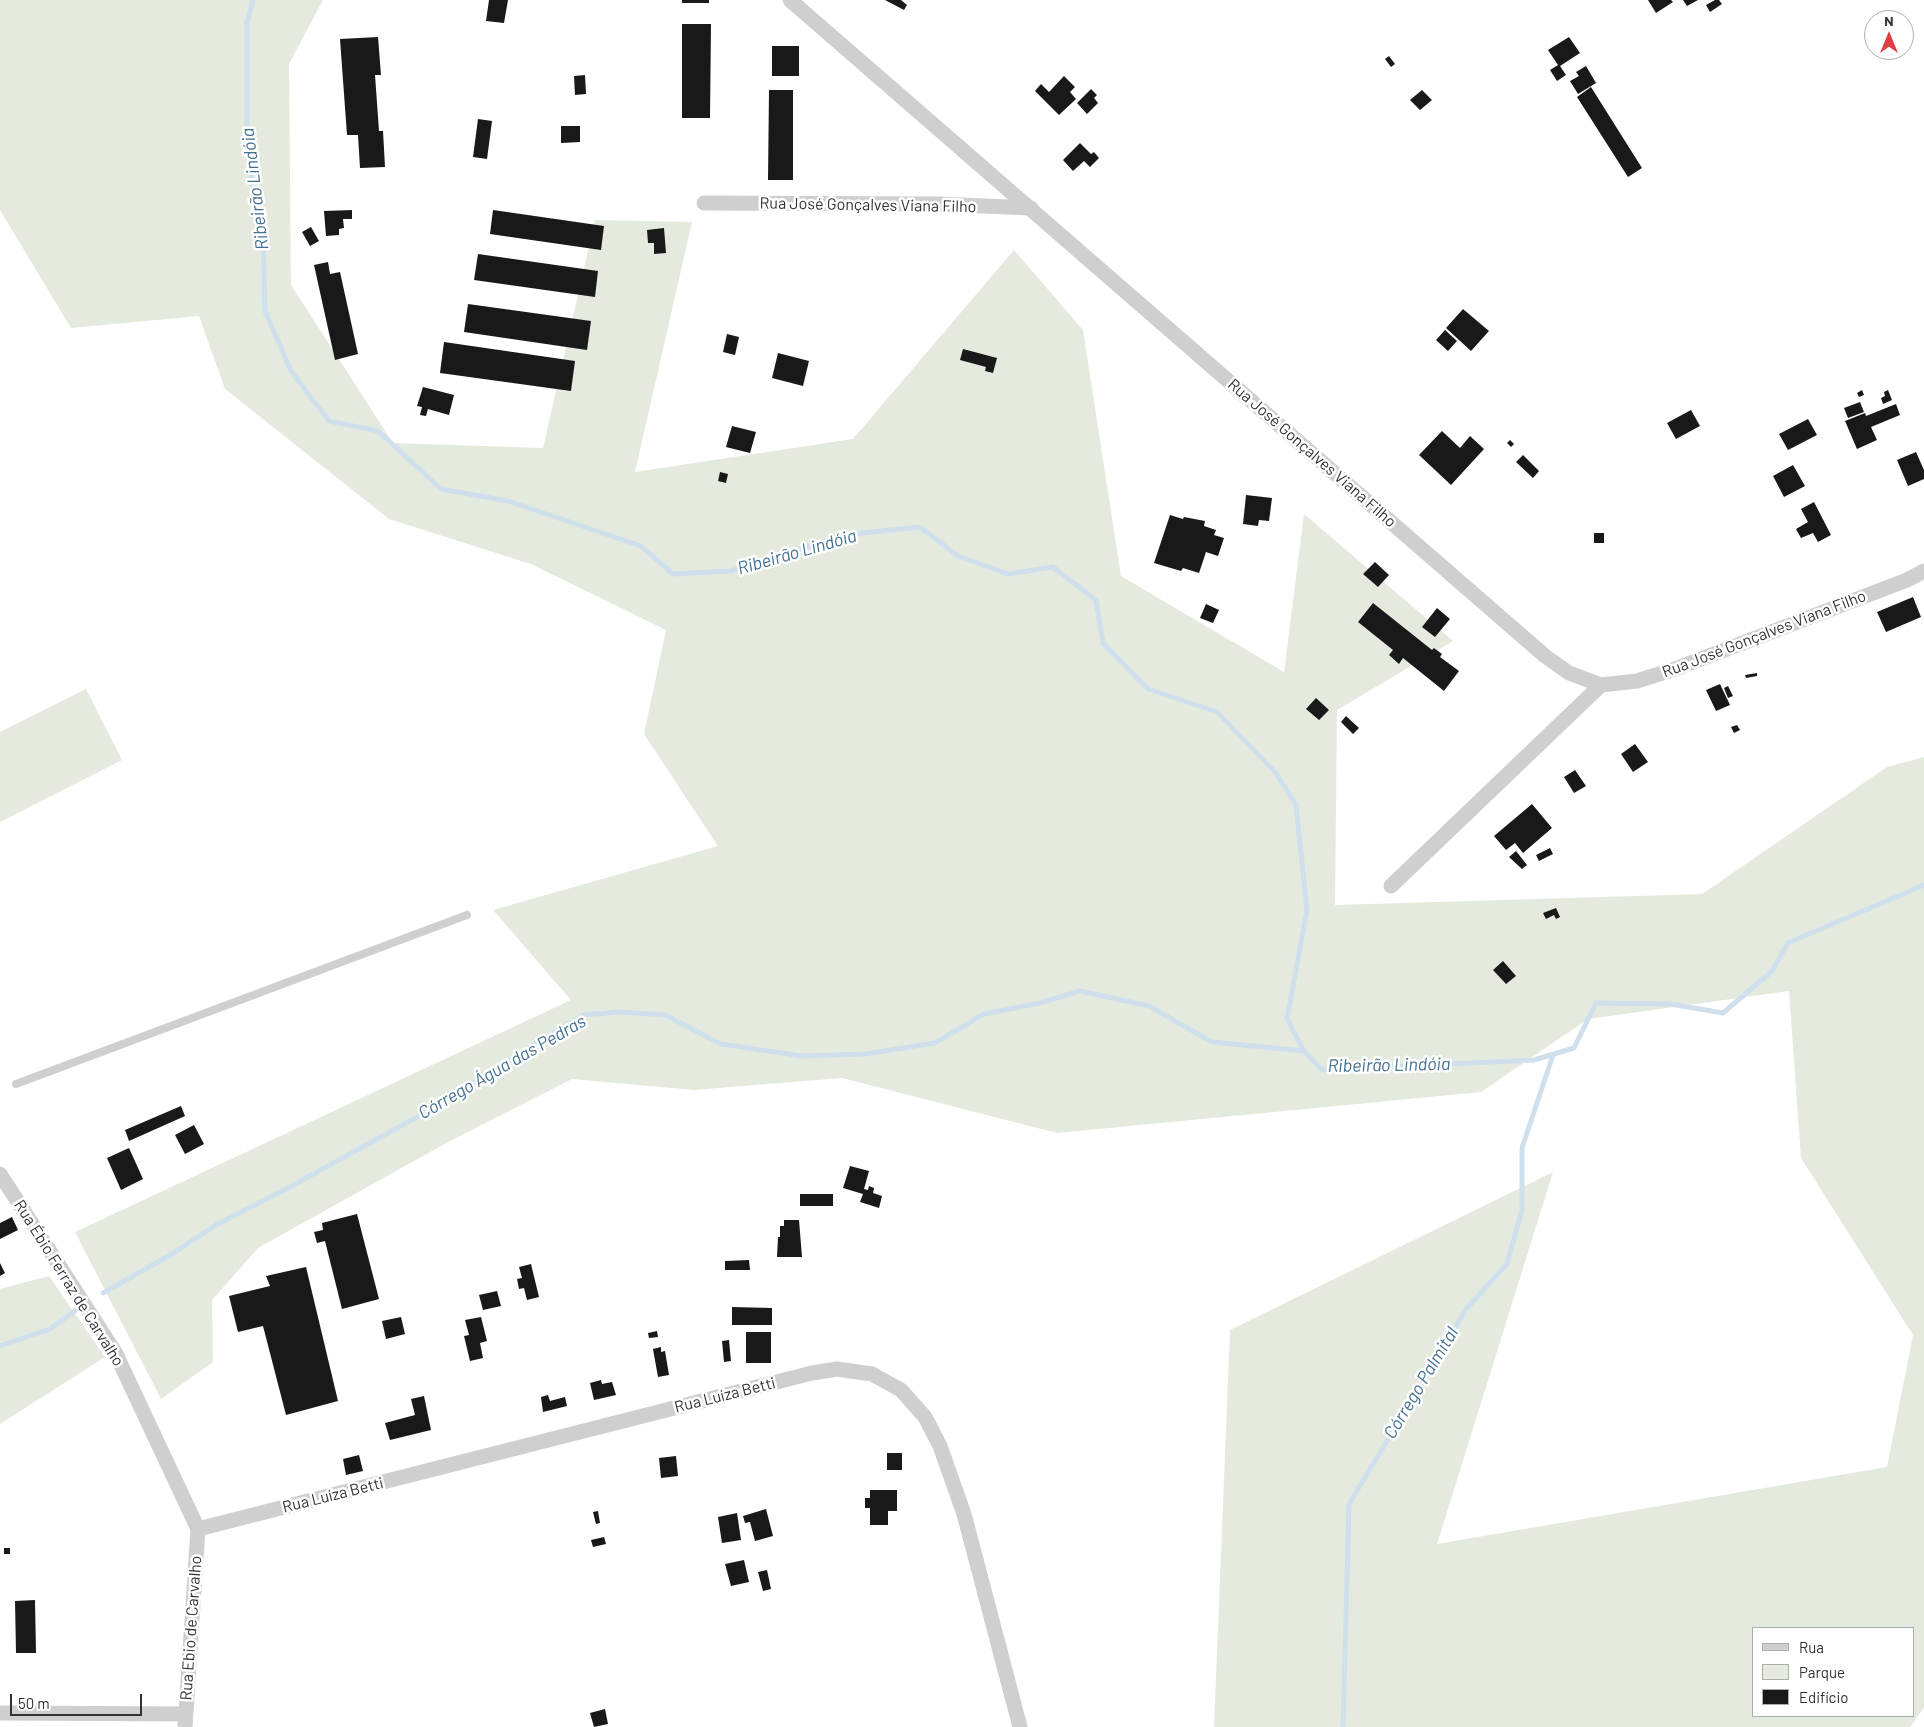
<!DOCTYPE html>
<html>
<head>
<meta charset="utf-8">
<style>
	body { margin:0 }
	#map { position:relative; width:1924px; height:1727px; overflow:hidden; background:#fff; font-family:Barlow,sans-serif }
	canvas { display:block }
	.legend { position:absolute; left:1752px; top:1627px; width:162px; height:90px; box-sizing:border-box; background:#fff; border:1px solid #adadad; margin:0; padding:6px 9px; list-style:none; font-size:15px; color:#323232 }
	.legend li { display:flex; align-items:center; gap:10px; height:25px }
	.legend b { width:25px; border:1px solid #adadad }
	.north { position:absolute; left:1864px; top:10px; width:50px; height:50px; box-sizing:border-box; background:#fff; border:1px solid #adadad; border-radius:50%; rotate:0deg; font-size:14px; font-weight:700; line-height:20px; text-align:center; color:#323232 }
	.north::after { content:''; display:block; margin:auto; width:18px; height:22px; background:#df3e44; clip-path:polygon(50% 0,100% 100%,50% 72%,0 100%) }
	.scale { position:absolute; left:10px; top:1694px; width:132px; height:22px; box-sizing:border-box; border:2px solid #323232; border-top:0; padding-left:6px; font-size:15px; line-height:18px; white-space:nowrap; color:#323232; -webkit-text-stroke:4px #fff; paint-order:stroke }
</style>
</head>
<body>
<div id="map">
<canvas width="1924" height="1727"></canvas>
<ul class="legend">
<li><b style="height:6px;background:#cfcfcf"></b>Rua</li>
<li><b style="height:14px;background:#e4ebde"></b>Parque</li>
<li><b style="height:14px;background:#191919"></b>Edifício</li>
</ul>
<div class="north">N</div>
<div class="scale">50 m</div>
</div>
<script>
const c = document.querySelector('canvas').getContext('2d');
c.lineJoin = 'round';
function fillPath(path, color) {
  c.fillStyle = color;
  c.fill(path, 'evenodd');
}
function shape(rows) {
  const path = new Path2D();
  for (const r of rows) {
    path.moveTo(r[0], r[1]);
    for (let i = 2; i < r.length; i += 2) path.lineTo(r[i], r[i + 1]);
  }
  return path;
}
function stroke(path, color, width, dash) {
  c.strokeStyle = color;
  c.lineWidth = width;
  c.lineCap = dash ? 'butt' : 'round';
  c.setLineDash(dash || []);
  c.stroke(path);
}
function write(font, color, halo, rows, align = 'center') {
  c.font = font + ' Barlow,sans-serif';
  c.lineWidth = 5;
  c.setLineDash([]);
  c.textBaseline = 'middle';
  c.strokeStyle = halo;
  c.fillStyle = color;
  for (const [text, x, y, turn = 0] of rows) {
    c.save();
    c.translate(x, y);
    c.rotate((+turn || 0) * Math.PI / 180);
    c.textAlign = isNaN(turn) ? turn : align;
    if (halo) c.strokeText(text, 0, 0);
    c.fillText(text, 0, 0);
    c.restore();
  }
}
fillPath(shape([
	[0,0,323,0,289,64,291,285,393,443,543,448,595,220,692,222,635,472,853,439,1014,250,1083,330,1121,576,1284,672,1304,514,1453,641,1337,710,1335,905,1702,894,1887,767,1924,757,1924,1708,1910,1727,1214,1727,1230,1330,1553,1172,1437,1544,1887,1467,1913,1335,1801,1158,1789,991,1588,1019,1481,1092,1057,1133,842,1078,694,1090,572,1079,448,1142,258,1248,212,1300,213,1362,161,1399,75,1232,571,1000,493,910,718,846,644,734,666,630,531,564,389,519,225,389,199,316,71,328,0,210],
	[1753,1628,1913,1628,1913,1716,1753,1716],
	[86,689,122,760,0,822,0,732],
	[49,1276,105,1357,0,1424,0,1289]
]), '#e4ebde');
stroke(shape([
	[253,0,247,23,247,131,253,194,263,228,265,311,291,371,329,421,378,431,441,489,508,501,641,546,673,574,731,571,845,535,920,527,958,556,1008,574,1053,567,1096,600,1103,643,1148,689,1217,712,1276,773,1296,805,1307,910,1287,1019,1304,1051,1322,1070,1534,1060,1574,1048,1596,1003,1670,1004,1723,1013,1771,972,1788,943,1924,885],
	[103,1293,172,1254,216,1225,286,1189,450,1099,531,1046,584,1015,619,1012,665,1015,721,1044,802,1056,865,1054,935,1043,984,1014,1040,1003,1080,991,1149,1006,1212,1042,1304,1051],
	[0,1346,50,1329,76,1310],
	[1343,1727,1349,1504,1467,1308,1507,1264,1522,1210,1522,1148,1553,1055]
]), '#cfe0ec', 5);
fillPath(shape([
	[489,0,508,0,504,23,486,21],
	[682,0,709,0,709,3,682,3],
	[885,0,901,0,907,5,904,10],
	[1648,0,1671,0,1673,2,1656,13],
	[1683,0,1698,0,1687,6],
	[1715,0,1719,0,1722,4,1710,12,1706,5],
	[682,24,711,24,710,118,682,118],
	[378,37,381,75,375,75,379,131,383,131,385,167,360,168,358,135,347,135,340,39],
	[1569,37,1580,53,1560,66,1566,75,1557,81,1550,70,1558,65,1548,50],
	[772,46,799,46,799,76,772,76],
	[1389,56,1395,64,1391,67,1385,59],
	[1586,66,1596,83,1578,94,1570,81,1579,76,1576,72],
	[585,75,586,94,575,95,574,76],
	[1064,76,1075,87,1070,92,1076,99,1059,115,1035,91,1041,84,1049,92],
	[1591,87,1642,168,1628,177,1577,97],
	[1091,89,1097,95,1094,98,1098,103,1087,114,1077,103],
	[769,90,793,90,793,180,768,180],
	[1422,90,1432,100,1420,110,1410,100],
	[478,119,492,121,487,159,473,157],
	[561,126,580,126,580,142,561,143],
	[1080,143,1091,154,1094,152,1099,158,1090,167,1084,161,1073,171,1063,160],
	[352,210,352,219,343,219,344,228,339,229,339,235,326,236,324,211],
	[493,210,604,226,601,250,490,234],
	[311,227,319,241,310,246,302,232],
	[664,228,666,253,654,254,654,243,648,243,647,230],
	[478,254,598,271,595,297,474,280],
	[328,262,330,274,340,272,358,354,335,360,314,265],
	[468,304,591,321,587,350,464,332],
	[1463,309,1489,331,1471,351,1446,328],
	[1445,330,1457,341,1448,351,1436,340],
	[727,334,739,337,735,355,723,352],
	[444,342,575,361,571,391,440,373],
	[963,349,997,358,993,373,985,371,986,367,960,360],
	[778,353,809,361,803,386,772,378],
	[423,387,454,395,449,415,428,409,426,416,420,415,422,407,417,406],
	[1862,390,1864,395,1859,397,1857,393],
	[1888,390,1892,400,1883,404,1881,398,1885,396,1884,392],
	[1860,402,1864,412,1848,418,1844,408],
	[1896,404,1900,415,1871,427,1877,440,1857,449,1845,421,1865,413,1866,416],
	[1691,410,1700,426,1676,439,1667,423],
	[1808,419,1817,435,1788,450,1779,434],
	[732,426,756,432,750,453,726,447],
	[1442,431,1460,448,1470,436,1484,449,1451,485,1419,455],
	[1510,440,1514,444,1511,447,1507,443],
	[1916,452,1924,470,1924,479,1908,486,1897,460],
	[1523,455,1539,471,1533,478,1516,462],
	[1793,465,1805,486,1784,497,1773,476],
	[720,472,728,474,726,483,718,481],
	[1246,495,1272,498,1269,521,1259,520,1258,526,1243,524],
	[1814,502,1831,535,1818,542,1813,533,1801,538,1796,529,1808,522,1801,509],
	[1170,515,1183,519,1184,517,1205,521,1204,526,1216,530,1214,535,1224,538,1218,556,1206,552,1199,573,1183,568,1181,571,1154,563],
	[1594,533,1604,533,1604,543,1594,543],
	[1375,562,1389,575,1378,587,1363,574],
	[1913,597,1921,617,1886,632,1877,612],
	[1373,603,1432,650,1434,648,1442,654,1440,657,1459,671,1444,691,1403,658,1399,664,1389,655,1393,650,1358,622],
	[1206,604,1219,610,1213,623,1200,618],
	[1437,608,1450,619,1435,637,1422,627],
	[1757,673,1757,676,1746,678,1745,675],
	[1720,684,1730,705,1716,711,1706,690],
	[1728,686,1733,696,1728,698,1724,688],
	[1316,698,1329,710,1319,720,1306,709],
	[1346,716,1359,728,1353,734,1341,722],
	[1737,725,1740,730,1734,733,1731,727],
	[1635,744,1648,762,1633,772,1621,754],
	[1575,770,1586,786,1574,793,1564,777],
	[1532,804,1552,828,1523,853,1515,843,1506,850,1494,836],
	[1550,848,1553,854,1539,861,1536,855],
	[1516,851,1527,865,1522,869,1509,857],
	[1556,908,1560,917,1556,919,1554,915,1546,919,1543,913],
	[1503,961,1516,976,1506,984,1493,970],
	[181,1106,185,1116,129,1141,125,1130],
	[194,1125,204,1144,185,1154,175,1135],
	[129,1148,143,1179,121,1190,107,1158],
	[850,1166,869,1171,864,1189,868,1190,869,1186,874,1188,873,1193,882,1196,879,1208,860,1202,863,1194,843,1188],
	[800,1194,833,1194,833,1206,800,1206],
	[357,1214,379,1299,342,1309,325,1241,317,1243,314,1232,323,1230,322,1223],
	[12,1217,18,1230,0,1239,0,1223],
	[784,1220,799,1220,802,1257,777,1257,778,1237,780,1237,780,1226,784,1226],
	[749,1260,750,1270,725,1270,725,1261],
	[0,1263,5,1273,0,1276],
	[531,1264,539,1297,527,1300,524,1288,519,1289,517,1279,522,1278,519,1267],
	[306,1267,338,1401,286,1415,263,1326,238,1332,229,1296,270,1286,266,1276],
	[497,1291,501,1306,483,1310,479,1295],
	[732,1307,772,1308,772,1325,732,1325],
	[401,1317,405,1334,386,1339,382,1321],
	[481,1317,487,1341,480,1343,483,1358,470,1361,464,1336,469,1335,465,1320],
	[657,1331,658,1337,649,1338,648,1333],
	[746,1332,771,1332,771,1363,746,1363],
	[729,1340,731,1361,724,1362,722,1341],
	[661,1347,661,1352,665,1351,669,1375,658,1377,653,1349],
	[601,1380,602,1384,612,1382,616,1395,594,1400,590,1383],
	[548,1395,550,1401,565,1397,567,1406,543,1412,541,1397],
	[424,1396,431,1430,390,1440,385,1423,415,1415,411,1399],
	[887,1453,902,1453,902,1470,887,1470],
	[359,1455,363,1471,346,1475,343,1459],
	[676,1456,678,1476,661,1478,659,1458],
	[870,1490,897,1490,897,1511,888,1511,888,1525,870,1525,870,1508,865,1508,865,1498,870,1498],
	[766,1509,773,1536,755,1541,750,1522,745,1523,743,1516],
	[598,1511,600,1523,596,1524,593,1512],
	[737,1513,741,1540,722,1543,718,1517],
	[604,1537,606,1544,593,1547,591,1540],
	[4,1548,10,1548,10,1554,4,1554],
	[744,1560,749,1582,731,1586,725,1564],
	[767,1570,771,1589,763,1591,758,1572],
	[35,1600,36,1653,16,1653,15,1601],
	[605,1709,608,1724,594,1727,590,1713]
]), '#191919');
stroke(shape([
	[16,1084,467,915]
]), '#cfcfcf', 8);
stroke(shape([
	[790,0,1545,656,1569,673,1601,685,1637,681,1675,669,1907,580,1924,571],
	[704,203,937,204,1031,208],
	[1391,886,1601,685],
	[0,1174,115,1352,198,1529,185,1727],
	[198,1529,812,1373,837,1369,872,1374,901,1390,925,1417,940,1446,964,1514,1020,1727],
	[0,1713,186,1714]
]), '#cfcfcf', 15);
write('16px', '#323232', '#fff', [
	["Rua José Gonçalves Viana Filho",868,205,1],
	["Rua José Gonçalves Viana Filho",1312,453,41],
	["Rua José Gonçalves Viana Filho",1764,634,-21],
	["Rua Ébio Ferraz de Carvalho",69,1283,58],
	["Rua Luíza Betti",725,1395,-14],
	["Rua Luíza Betti",333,1495,-14],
	["Rua Ebio de Carvalho",191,1628,-86]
]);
write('italic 18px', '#427092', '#fff', [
	["Ribeirão Lindóia",255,189,-97],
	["Ribeirão Lindóia",797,552,-16],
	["Ribeirão Lindóia",1389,1065,-1],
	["Córrego Água das Pedras",502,1067,-30],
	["Córrego Palmital",1421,1383,-59]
]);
</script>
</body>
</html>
